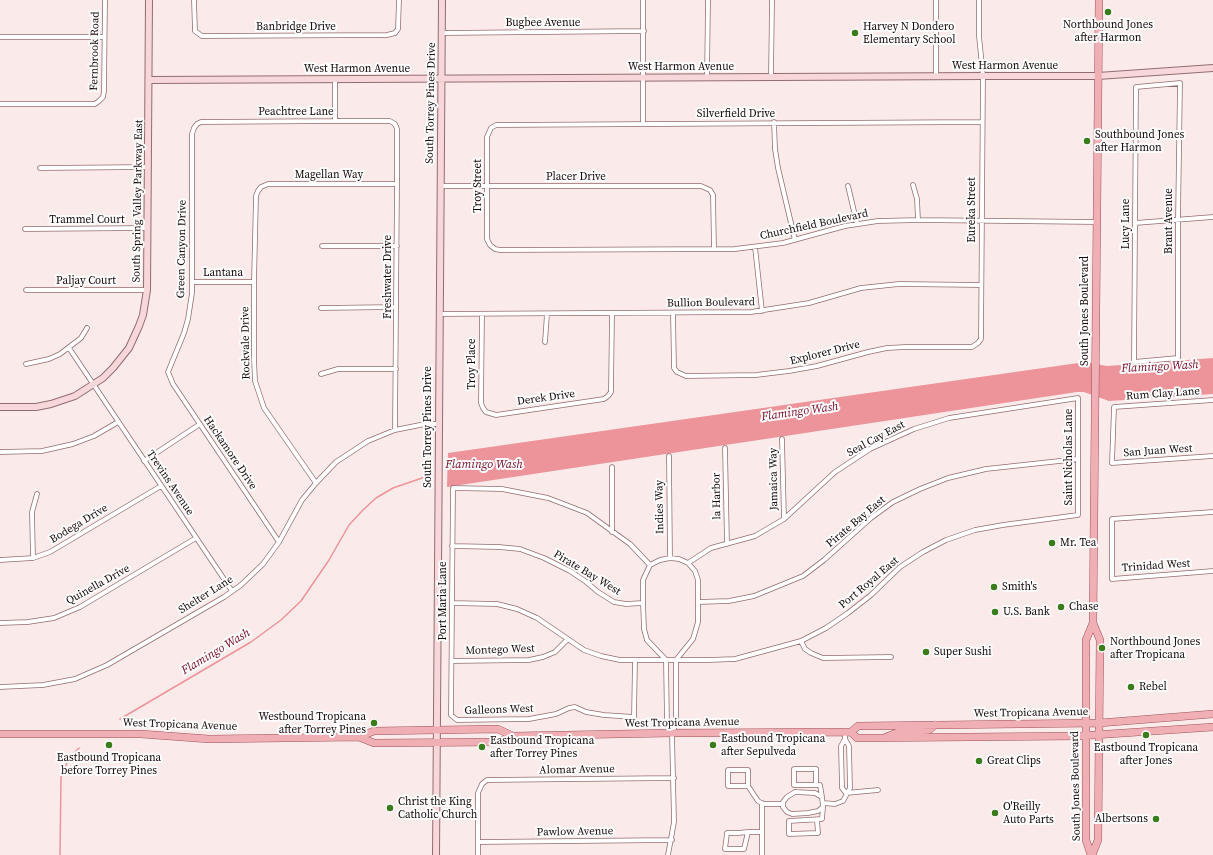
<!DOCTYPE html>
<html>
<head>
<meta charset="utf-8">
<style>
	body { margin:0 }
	canvas { display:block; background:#fbeaea }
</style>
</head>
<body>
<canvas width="1213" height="855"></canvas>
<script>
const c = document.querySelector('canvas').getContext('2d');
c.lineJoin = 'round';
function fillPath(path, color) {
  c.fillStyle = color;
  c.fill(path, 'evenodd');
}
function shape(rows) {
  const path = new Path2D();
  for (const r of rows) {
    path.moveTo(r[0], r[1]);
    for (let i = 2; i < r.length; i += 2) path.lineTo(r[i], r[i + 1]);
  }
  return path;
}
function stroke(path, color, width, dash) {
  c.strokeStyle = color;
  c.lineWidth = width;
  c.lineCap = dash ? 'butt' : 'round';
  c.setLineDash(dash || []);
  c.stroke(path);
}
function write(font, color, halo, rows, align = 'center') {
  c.font = font + ' "Source Serif 4",serif';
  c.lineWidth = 4;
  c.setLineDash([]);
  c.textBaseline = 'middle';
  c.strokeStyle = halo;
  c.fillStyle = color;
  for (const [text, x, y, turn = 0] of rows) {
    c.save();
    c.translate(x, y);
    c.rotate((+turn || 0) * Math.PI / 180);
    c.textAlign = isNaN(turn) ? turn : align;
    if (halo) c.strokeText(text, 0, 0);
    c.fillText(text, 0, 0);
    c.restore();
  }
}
fillPath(shape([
	[1213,358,1213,394,1109,401,1084,392,1077,392,447,487,448,453,1085,362,1107,366]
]), '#ec949a');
stroke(shape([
	[120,719,251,642,281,620,301,601,329,560,349,525,363,510,376,498,393,488,428,476],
	[60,855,61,777,69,758,79,748]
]), '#ec949a', 1.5);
const street = shape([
	[194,0,195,31,202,36,387,35,395,33,398,29,399,0],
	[442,33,644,31],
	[0,37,104,37],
	[936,76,936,0],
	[707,77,708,0],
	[771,77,772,0],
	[1180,83,1178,220,1178,358,1134,362,1136,87,1180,83],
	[0,104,95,104,99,101,103,97,104,91,105,0],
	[335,121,335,79],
	[774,122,775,149,778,168,795,240],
	[982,122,496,125,491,128,487,137,487,239,490,245,495,249,500,250,735,249,783,243,845,226,878,221,918,220,1097,222],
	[643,123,643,0],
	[40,168,148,167],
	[913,185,917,199,918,220],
	[440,186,701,186,710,190,713,195,714,249],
	[848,186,857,224],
	[1135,223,1213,217],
	[25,229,148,228],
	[322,246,397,246],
	[755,247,762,311],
	[192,282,254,282],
	[26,290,147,290],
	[321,308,396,307],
	[673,313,674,368,677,372,686,376,756,375,789,371,817,366,868,352,887,348,906,347,972,347,978,343,981,339,983,76,979,36,979,0],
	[439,314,751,312,809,303,861,288,899,284,981,285],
	[482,314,481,403,483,408,486,412,496,415,604,399,608,396,611,392,612,313],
	[545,342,547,314],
	[69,348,232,591],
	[26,364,49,359,60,354,81,338,87,328],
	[321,374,338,369,396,369],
	[1213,400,1114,407,1112,463,1213,456],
	[782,439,784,519],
	[725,448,727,544],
	[0,452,42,451,73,444,94,436,118,422],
	[669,456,670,558],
	[144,461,200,424],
	[612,467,612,532],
	[316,483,264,408,255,381,254,359,254,282,256,196,258,191,261,187,268,184,397,184],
	[1213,512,1112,519,1112,579,1213,571],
	[279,542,173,384,168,372,184,333,188,319,192,293,192,134,194,128,197,124,201,122,335,121,390,121,395,124,397,129,397,184,395,430],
	[452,546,499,547,520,549,544,558,570,571,585,581,598,592,614,602,626,604,643,603],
	[33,558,32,512,37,494],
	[0,560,33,558,50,552,161,486],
	[698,602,729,601,754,596,803,576,824,560,871,518,893,502,920,489,948,478,986,469,1078,459],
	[452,603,497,604,517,609,537,618,584,650,601,656,620,660,708,660,735,659,801,641,826,628,848,613,871,595,900,567,923,552,946,540,975,530,1003,525,1078,515,1078,398,949,418,914,429,870,449,835,472,784,519,755,536,711,548,688,563],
	[0,623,28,622,54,618,80,607,196,538],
	[801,641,805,649,811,653,823,658,891,657],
	[635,660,634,717,604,715,586,712,575,707,569,708,556,714,529,719,457,720,451,715,453,488,502,489,548,498,569,506,587,513,630,544,650,565],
	[452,661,529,660,543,657,555,652,567,640],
	[0,687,43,685,75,679,107,665,224,597,241,585,263,564,279,542,302,500,316,483,336,462,368,441,395,430,425,424,439,424],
	[845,739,841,746,842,788,846,793],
	[816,784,816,769,794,769,794,785,820,785,822,797],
	[748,786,728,786,728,770,748,770,748,786,758,801,763,804,783,804],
	[795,792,815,793,822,797,823,807,818,811,808,813,792,814,787,812,783,807,783,802,787,797,795,792],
	[846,793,878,790],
	[823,803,835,804,843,801,850,788,849,746,845,739,845,732],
	[817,820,818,833,789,834,789,821,822,819,823,807],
	[748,832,744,849,725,849,727,833,738,833,748,832,762,832],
	[478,842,672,840],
	[478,855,478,793,482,784,487,780,674,778],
	[668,855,674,822,672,733,676,723,676,660,693,639,698,622,698,580,695,571,688,563,679,559,670,558,660,560,650,565,643,580,643,603,644,629,647,640,666,660,667,724,672,733],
	[762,855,762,803]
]);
const secondary = shape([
	[149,80,983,76,1098,76,1213,68],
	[0,407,36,407,51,404,75,396,103,378,113,368,129,348,139,326,143,315,147,290,149,0],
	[436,855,442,0]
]);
const primary = shape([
	[851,732,858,726,1099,723,1213,714],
	[0,734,141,734,209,739,359,737,374,731,498,729,513,736],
	[359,737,374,743,498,742,513,736,672,733,851,732,857,738,1079,736,1213,727],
	[886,737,899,732,929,730,935,725],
	[1091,855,1086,840,1086,640,1093,623],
	[1092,855,1098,840,1100,640,1093,623,1099,0]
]);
stroke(street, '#926d6f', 5.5);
stroke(secondary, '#926d6f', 8);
stroke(primary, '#9d5259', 8);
stroke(street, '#fff', 4);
stroke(secondary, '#f8d7da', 6);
stroke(primary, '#f0afb5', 7);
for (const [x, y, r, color] of [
	[1108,12,4,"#3a7b1b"],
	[855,33,4,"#3a7b1b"],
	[1087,141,4,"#3a7b1b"],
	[1052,543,4,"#3a7b1b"],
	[994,587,4,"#3a7b1b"],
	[1061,607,4,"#3a7b1b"],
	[995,612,4,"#3a7b1b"],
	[1102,648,4,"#3a7b1b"],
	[926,652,4,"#3a7b1b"],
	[1131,687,4,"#3a7b1b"],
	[374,723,4,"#3a7b1b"],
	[1146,735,4,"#3a7b1b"],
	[109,745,4,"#3a7b1b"],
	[713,745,4,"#3a7b1b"],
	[482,747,4,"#3a7b1b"],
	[979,761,4,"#3a7b1b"],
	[390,808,4,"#3a7b1b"],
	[995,813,4,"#3a7b1b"],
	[1156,819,4,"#3a7b1b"]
]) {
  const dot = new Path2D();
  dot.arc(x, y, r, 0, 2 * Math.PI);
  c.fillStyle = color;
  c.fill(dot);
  stroke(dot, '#fcfcfc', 1.5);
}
write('11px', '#16090a', '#fcfcfc', [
	["Bugbee Avenue",543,23],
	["Banbridge Drive",296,27],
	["Fernbrook Road",95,51,-89],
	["West Harmon Avenue",1005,66],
	["West Harmon Avenue",681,67],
	["West Harmon Avenue",357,69],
	["South Torrey Pines Drive",431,103,-89],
	["Peachtree Lane",296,112],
	["Silverfield Drive",736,114],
	["Magellan Way",329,175],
	["Placer Drive",576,177],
	["Troy Street",478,186,-90],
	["South Spring Valley Parkway East",138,201,-89],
	["Eureka Street",972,210,-90],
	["Trammel Court",87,220],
	["Brant Avenue",1169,221,-90],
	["Lucy Lane",1126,224,-90],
	["Churchfield Boulevard",814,225,-12],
	["Green Canyon Drive",182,249,-89],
	["Lantana",223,273],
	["Freshwater Drive",388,277,-90],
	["Paljay Court",86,281],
	["Bullion Boulevard",711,303,-1],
	["South Jones Boulevard",1085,311,-90],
	["Rockvale Drive",246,343,-91],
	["Explorer Drive",825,353,-14],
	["Troy Place",472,364,-90],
	["Rum Clay Lane",1163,394,-4],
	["Derek Drive",546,398,-8],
	["South Torrey Pines Drive",428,427,-90],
	["Seal Cay East",876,439,-28],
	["San Juan West",1158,451,-4],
	["Hackamore Drive",230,453,56],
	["Saint Nicholas Lane",1069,457,-90],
	["Jamaica Way",774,479,-91],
	["Trevins Avenue",170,483,56],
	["la Harbor",717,496,-91],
	["Indies Way",660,507,-91],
	["Pirate Bay East",856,522,-40],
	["Bodega Drive",79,524,-31],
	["Trinidad West",1156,566,-4],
	["Pirate Bay West",587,573,31],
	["Port Royal East",869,583,-40],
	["Quinella Drive",98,585,-29],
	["Shelter Lane",206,595,-32],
	["Port Maria Lane",443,601,-90],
	["Montego West",500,650,-2],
	["Galleons West",499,710,-2],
	["West Tropicana Avenue",1031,713,-1],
	["West Tropicana Avenue",682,723,-1],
	["West Tropicana Avenue",180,725,2],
	["Alomar Avenue",577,770,-1],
	["South Jones Boulevard",1076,786,-91],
	["Pawlow Avenue",575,832,-1]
]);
write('11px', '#16090a', '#fcfcfc', [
	["Northbound Jones",1108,25,"center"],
	["after Harmon",1108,38,"center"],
	["Harvey N Dondero",863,27],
	["Elementary School",863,40],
	["Southbound Jones",1095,135],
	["after Harmon",1095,148],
	["Mr. Tea",1060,543],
	["Smith's",1002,587],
	["Chase",1069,607],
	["U.S. Bank",1003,612],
	["Northbound Jones",1110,642],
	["after Tropicana",1110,655],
	["Super Sushi",934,652],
	["Rebel",1139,687],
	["Westbound Tropicana",366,717,"right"],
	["after Torrey Pines",366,730,"right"],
	["Eastbound Tropicana",721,739],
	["after Sepulveda",721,752],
	["Eastbound Tropicana",490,741],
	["after Torrey Pines",490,754],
	["Eastbound Tropicana",1146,748,"center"],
	["after Jones",1146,761,"center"],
	["Eastbound Tropicana",109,758,"center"],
	["before Torrey Pines",109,771,"center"],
	["Great Clips",987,761],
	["Christ the King",398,802],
	["Catholic Church",398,815],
	["O'Reilly",1003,807],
	["Auto Parts",1003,820],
	["Albertsons",1148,819,"right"]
], 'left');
write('italic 12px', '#750a25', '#fcfcfc', [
	["Flamingo Wash",1160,367,-3],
	["Flamingo Wash",800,412,-8],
	["Flamingo Wash",484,465],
	["Flamingo Wash",216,652,-31]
]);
</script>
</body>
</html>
